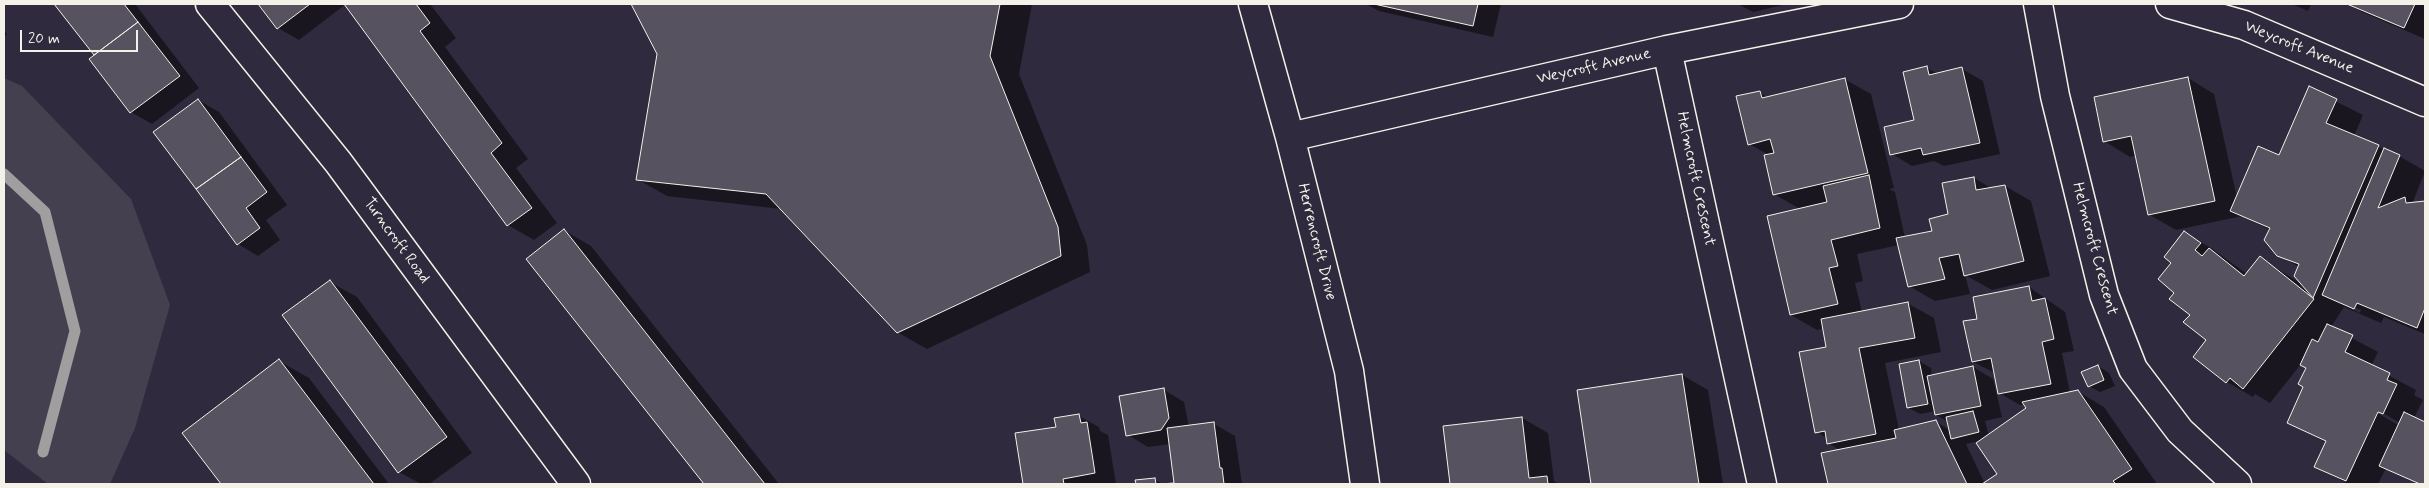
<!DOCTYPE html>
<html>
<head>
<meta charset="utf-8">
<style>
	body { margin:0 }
	#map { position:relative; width:2429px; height:488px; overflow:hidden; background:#2f2a3d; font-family:Mynerve,sans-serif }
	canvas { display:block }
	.frame { position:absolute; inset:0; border:5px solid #f4f1e8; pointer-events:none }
	.scale { position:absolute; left:20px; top:30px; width:118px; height:22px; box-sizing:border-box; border:2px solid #f4f1e8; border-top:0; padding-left:6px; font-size:15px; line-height:18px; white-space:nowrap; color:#f4f1e8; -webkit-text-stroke:4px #2f2a3d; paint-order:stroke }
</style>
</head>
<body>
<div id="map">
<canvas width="2429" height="488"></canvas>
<div class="frame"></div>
<div class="scale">20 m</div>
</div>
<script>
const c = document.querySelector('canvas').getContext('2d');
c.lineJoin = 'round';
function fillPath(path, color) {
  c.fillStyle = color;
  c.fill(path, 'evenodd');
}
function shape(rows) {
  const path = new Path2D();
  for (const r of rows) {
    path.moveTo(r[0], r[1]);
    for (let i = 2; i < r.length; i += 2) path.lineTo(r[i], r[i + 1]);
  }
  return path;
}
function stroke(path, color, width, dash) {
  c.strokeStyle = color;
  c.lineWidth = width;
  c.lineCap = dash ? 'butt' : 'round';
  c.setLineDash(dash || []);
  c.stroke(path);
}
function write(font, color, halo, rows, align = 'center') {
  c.font = font + ' Mynerve,sans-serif';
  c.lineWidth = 5;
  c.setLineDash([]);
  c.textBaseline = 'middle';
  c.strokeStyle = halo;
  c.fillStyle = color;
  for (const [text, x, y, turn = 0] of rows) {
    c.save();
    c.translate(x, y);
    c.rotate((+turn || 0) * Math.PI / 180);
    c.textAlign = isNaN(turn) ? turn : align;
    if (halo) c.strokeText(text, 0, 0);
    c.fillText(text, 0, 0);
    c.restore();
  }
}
fillPath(shape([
	[4,78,22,86,131,199,170,305,135,428,110,484,48,484,4,450]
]), '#454050');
fillPath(shape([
	[56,4,135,4,199,88,152,124,131,112,90,60,96,56],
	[260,4,346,4,299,40,278,28],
	[346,4,430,4,456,38,445,47,528,159,516,168,557,223,534,240,508,225],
	[632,4,1032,4,1019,74,1087,245,1090,272,927,349,897,332,781,209,667,196,637,179,659,54],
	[1366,4,1501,4,1493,37,1379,11],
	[1738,4,1787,4,1753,12],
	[2292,4,2311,4,2308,11],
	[2348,4,2425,4,2425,39,2362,12],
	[4,30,7,34,4,37],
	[1927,68,1938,74,1962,69,1983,81,2000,154,1944,166,1934,161,1912,166,1892,154,1916,121],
	[2188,78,2214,94,2237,198,2279,157,2309,88,2363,115,2354,136,2399,156,2425,171,2413,202,2425,203,2425,334,2384,317,2381,323,2344,307,2331,327,2378,352,2371,366,2416,390,2414,395,2423,400,2414,418,2425,423,2425,484,2418,484,2386,468,2378,484,2348,484,2316,467,2327,443,2288,422,2305,387,2307,368,2301,364,2270,403,2255,394,2253,397,2227,382,2208,340,2176,292,2173,263,2185,233,2211,248,2247,274,2260,258,2300,283,2299,267,2278,255,2270,230,2242,216,2176,230,2150,215,2137,155,2130,157,2104,141],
	[2350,306,2361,310,2360,313,2350,308],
	[2374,408,2400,423,2400,426,2372,410],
	[1844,79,1871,94,1894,188,1889,189,1895,192,1905,238,1934,232,1950,215,1974,178,1991,188,2005,186,2031,201,2050,276,1992,290,1965,275,1970,294,1935,301,1909,286,1899,245,1857,254,1863,281,1855,283,1862,312,1907,303,1934,318,1941,352,1885,363,1899,430,1936,422,1950,430,1947,421,1936,415,1935,411,1920,414,1909,408,1919,361,1931,368,1932,376,1973,367,1993,379,2002,417,1985,421,1989,436,2028,409,2025,404,2020,405,1999,393,1995,373,1973,362,1979,319,2029,287,2065,312,2074,351,2062,353,2070,393,2077,391,2104,407,2157,484,1829,484,1823,454,1841,451,1828,443,1827,438,1816,432,1828,348,1824,328,1817,330,1791,315,1800,209,1774,194,1769,155,1749,144,1759,92,1769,98],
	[1982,440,1999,475,1985,484,1966,444],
	[198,100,219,112,287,205,266,220,280,240,258,256,238,244],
	[565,231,591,246,779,484,705,484,528,259],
	[330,282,357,297,472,453,429,484,421,484,399,472],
	[279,361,309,378,389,484,223,484,184,433],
	[2098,366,2109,373,2115,386,2100,392,2089,386],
	[1682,375,1708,390,1723,484,1593,484,1578,391],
	[1164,390,1184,402,1189,427,1214,424,1235,436,1242,484,1173,484,1176,484,1171,444,1148,447,1128,435],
	[1079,416,1099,427,1100,431,1108,435,1116,484,1024,484,1016,434,1057,428],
	[1522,418,1548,433,1554,481,1559,484,1451,484,1444,428],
	[1155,480,1163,484,1137,484,1137,482]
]), '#0007');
stroke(shape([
	[4,174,45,212,75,331,43,452]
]), '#a19ea0', 11);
const building = shape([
	[54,4,124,4,138,22,94,55,54,4],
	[258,4,310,4,277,29,258,4],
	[344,4,416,4,430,23,420,31,502,143,491,153,532,208,507,226,344,4],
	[631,4,1000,4,990,56,1058,227,1061,256,897,333,766,194,636,180,657,54,631,4],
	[1374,4,1478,4,1473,26,1374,4],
	[2347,4,2415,4,2404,28,2347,4],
	[138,22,180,76,130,113,89,59,138,22],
	[1927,66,1929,75,1962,67,1980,143,1923,155,1921,148,1890,155,1884,127,1914,120,1903,72,1927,66],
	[2188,77,2215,201,2148,215,2131,136,2103,142,2094,97,2188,77],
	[1845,78,1868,173,1773,195,1764,155,1774,153,1770,139,1748,145,1736,96,1760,91,1762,98,1845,78],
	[2309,86,2337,99,2326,123,2379,145,2313,298,2294,276,2299,264,2277,256,2264,240,2270,228,2230,211,2258,146,2279,155,2309,86],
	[198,99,241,157,196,189,153,132,198,99],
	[2384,148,2400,155,2378,208,2405,197,2406,203,2425,201,2425,308,2417,328,2357,303,2354,309,2322,295,2384,148],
	[241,157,267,192,246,208,260,228,237,245,196,189,241,157],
	[1869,175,1880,228,1831,240,1838,266,1829,268,1838,304,1790,315,1767,216,1827,202,1823,186,1869,175],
	[1974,177,1976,190,2005,185,2024,261,1964,276,1959,254,1939,258,1945,279,1908,287,1896,238,1932,231,1929,219,1948,214,1942,183,1974,177],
	[564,229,765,484,704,484,526,259,564,229],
	[2184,231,2201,243,2195,250,2202,256,2209,248,2244,276,2260,256,2314,299,2243,389,2230,378,2226,383,2193,357,2206,340,2183,322,2190,315,2169,299,2174,293,2158,279,2171,263,2164,257,2184,231],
	[330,280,447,437,398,473,282,315,330,280],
	[2029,286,2032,301,2045,298,2054,339,2042,342,2051,384,1998,394,1991,358,1972,362,1963,321,1977,319,1973,297,2029,286],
	[1908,302,1915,338,1859,348,1876,434,1827,444,1825,431,1815,433,1799,352,1826,347,1821,319,1908,302],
	[2327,324,2353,335,2345,352,2390,373,2387,380,2397,384,2383,414,2378,412,2346,481,2314,467,2326,441,2287,423,2303,387,2298,384,2306,368,2300,365,2312,339,2318,342,2327,324],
	[279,359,374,484,221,484,182,433,279,359],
	[1919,360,1928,404,1907,408,1899,364,1919,360],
	[2098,365,2104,380,2088,387,2081,372,2098,365],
	[1973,366,1981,406,1935,415,1927,376,1973,366],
	[1682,374,1699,484,1591,484,1577,390,1682,374],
	[1164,388,1169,418,1161,430,1126,436,1119,396,1164,388],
	[2078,390,2132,469,2113,481,2116,484,1982,484,1997,474,1976,443,2026,408,2022,402,2078,390],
	[1973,411,1979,432,1951,439,1946,417,1973,411],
	[2404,412,2425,422,2425,484,2420,484,2379,466,2404,412],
	[1079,414,1081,423,1087,422,1095,473,1063,479,1064,484,1023,484,1015,433,1056,427,1054,418,1079,414],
	[1522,417,1529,478,1547,476,1548,484,1450,484,1443,426,1522,417],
	[1936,420,1967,484,1828,484,1821,453,1896,438,1894,430,1936,420],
	[1214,422,1220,468,1222,468,1224,484,1161,484,1174,483,1167,428,1214,422],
	[1155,478,1156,484,1136,484,1135,480,1155,478]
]);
fillPath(building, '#56525f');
stroke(building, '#f4f1e8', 1);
const minor = shape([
	[210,4,338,162,576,484],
	[1253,4,1290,137,1349,371,1365,484],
	[2038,4,2055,96,2104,295,2133,369,2180,431,2237,484],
	[2170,4,2244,25,2425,102],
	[1667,50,1762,484],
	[1290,137,1667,50,1899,4]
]);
stroke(minor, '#f4f1e8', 31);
stroke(minor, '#2f2a3d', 28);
write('16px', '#f4f1e8', '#2f2a3d', [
	["Weycroft Avenue",2299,48,22],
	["Weycroft Avenue",1594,67,-13],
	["Helmcroft Crescent",1695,179,78],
	["Turncroft Road",396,241,54],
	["Herrencroft Drive",1316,242,76],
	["Helmcroft Crescent",2094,249,75]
]);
</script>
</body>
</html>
